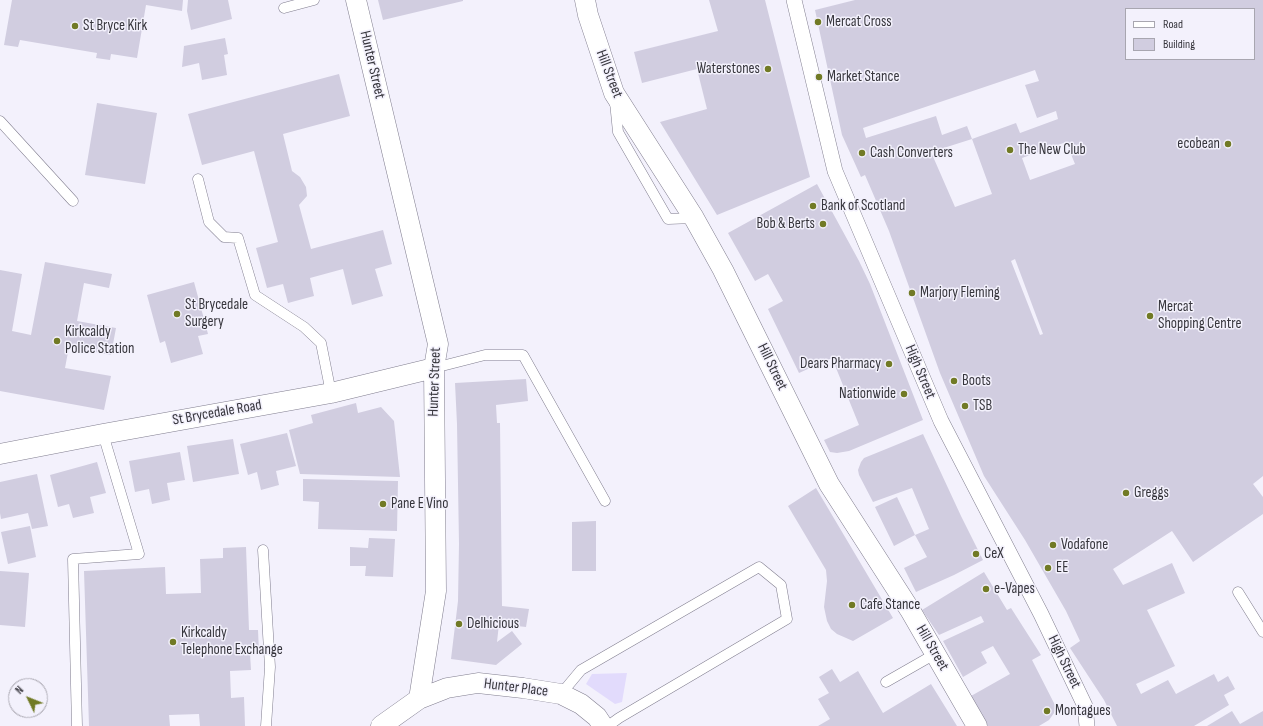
<!DOCTYPE html>
<html>
<head>
<meta charset="utf-8">
<style>
	body { margin:0 }
	#map { position:relative; width:1263px; height:726px; overflow:hidden; background:#f3f1fc; font-family:"Sofia Sans Condensed",sans-serif }
	canvas { display:block }
	.legend { position:absolute; left:1125px; top:8px; width:130px; height:52px; box-sizing:border-box; background:#f3f1fc; border:1px solid #a8a6b0; margin:0; padding:5px 7px; list-style:none; font-size:12px; color:#37363d }
	.legend li { display:flex; align-items:center; gap:8px; height:20px }
	.legend b { width:20px; border:1px solid #a8a6b0 }
	.north { position:absolute; left:8px; top:678px; width:40px; height:40px; box-sizing:border-box; background:#f3f1fc; border:1px solid #a8a6b0; border-radius:50%; rotate:313deg; font-size:11px; font-weight:700; line-height:16px; text-align:center; color:#37363d }
	.north::after { content:''; display:block; margin:auto; width:14px; height:18px; background:#717a25; clip-path:polygon(50% 0,100% 100%,50% 72%,0 100%) }
</style>
</head>
<body>
<div id="map">
<canvas width="1263" height="726"></canvas>
<ul class="legend">
<li><b style="height:5px;background:#fff"></b>Road</li>
<li><b style="height:11px;background:#d1cde0"></b>Building</li>
</ul>
<div class="north">N</div>
</div>
<script>
const c = document.querySelector('canvas').getContext('2d');
c.lineJoin = 'round';
function fillPath(path, color) {
  c.fillStyle = color;
  c.fill(path, 'evenodd');
}
function shape(rows) {
  const path = new Path2D();
  for (const r of rows) {
    path.moveTo(r[0], r[1]);
    for (let i = 2; i < r.length; i += 2) path.lineTo(r[i], r[i + 1]);
  }
  return path;
}
function stroke(path, color, width, dash) {
  c.strokeStyle = color;
  c.lineWidth = width;
  c.lineCap = dash ? 'butt' : 'round';
  c.setLineDash(dash || []);
  c.stroke(path);
}
function write(font, color, halo, rows, align = 'center') {
  c.font = font + ' "Sofia Sans Condensed",sans-serif';
  c.lineWidth = 3;
  c.setLineDash([]);
  c.textBaseline = 'middle';
  c.strokeStyle = halo;
  c.fillStyle = color;
  for (const [text, x, y, turn = 0] of rows) {
    c.save();
    c.translate(x, y);
    c.rotate((+turn || 0) * Math.PI / 180);
    c.textAlign = isNaN(turn) ? turn : align;
    if (halo) c.strokeText(text, 0, 0);
    c.fillText(text, 0, 0);
    c.restore();
  }
}
fillPath(shape([
	[627,673,622,702,615,704,586,684,592,674]
]), '#e2dbfc');
fillPath(shape([
	[12,0,183,0,182,11,146,5,137,58,111,54,110,60,96,58,97,53,20,40,18,47,4,45],
	[188,0,228,0,232,19,191,30,187,11],
	[378,0,463,0,463,1,383,20],
	[709,0,765,0,810,177,717,215,660,122,707,109,697,69,642,83,634,52,718,31],
	[855,0,1263,0,1263,476,1253,484,1263,497,1263,514,1193,562,1172,531,1113,569,1123,585,1172,563,1185,593,1147,610,1175,666,1136,684,1141,694,1168,680,1176,694,1214,674,1218,682,1228,676,1235,689,1224,695,1229,705,1194,726,1117,726,1104,700,1070,648,1080,641,1066,611,1025,540,984,476,940,373,889,231,865,175,861,177,842,135,815,10],
	[1126,9,1254,9,1254,59,1126,59],
	[1035,70,1039,81,1025,85,1037,118,1056,111,1058,119,1020,133,1016,123,972,139,967,126,942,135,936,116,866,138,863,128],
	[972,139,992,194,955,207,931,152],
	[1066,142,1075,164,1030,180,1022,158],
	[1015,259,1043,334,1040,335,1011,261],
	[225,38,228,54,224,55,227,75,202,80,199,63,182,67,184,46],
	[339,74,350,116,283,134,292,171,300,177,306,187,307,196,299,205,311,249,383,230,392,264,375,269,383,296,352,305,343,269,310,278,314,296,288,303,283,284,267,288,256,248,278,242,254,151,202,165,188,114],
	[97,103,157,113,145,184,85,175],
	[817,184,859,261,870,284,923,420,849,451,837,453,830,452,824,440,859,425,832,358,799,373,768,309,783,301,768,274,755,281,728,233],
	[45,262,112,274,109,288,84,283,77,321,116,328,111,355,69,347,65,368,111,376,104,410,0,391,0,270,22,274,12,331,31,335],
	[194,282,208,334,198,336,203,354,171,363,165,341,160,343,147,295],
	[526,379,528,401,496,405,497,423,500,423,502,606,529,609,526,627,499,624,497,642,512,631,522,644,496,665,451,659,458,601,459,544,457,424,455,383],
	[356,403,358,413,381,407,394,421,400,477,300,474,289,430,313,423,311,415],
	[287,433,296,466,276,471,279,485,261,490,257,472,248,475,240,444],
	[923,434,961,516,983,560,954,575,916,592,904,568,927,557,915,535,894,546,875,507,897,497,915,535,929,529,912,488,873,502,859,475,858,470,861,462,864,458],
	[233,439,239,474,193,482,187,446],
	[180,452,185,480,167,483,170,500,152,504,149,489,135,492,129,461],
	[97,462,106,493,90,497,94,513,73,518,69,504,58,507,50,475],
	[37,474,48,526,32,529,28,513,1,519,0,513,0,482],
	[303,479,398,481,397,531,318,529,319,502,303,501],
	[816,488,893,618,853,641,837,634,831,629,827,621,824,607,827,581,826,570,788,506],
	[596,521,596,571,572,571,572,522],
	[30,526,36,557,8,564,1,532],
	[369,538,395,539,393,577,365,576,366,566,350,566,350,547,368,548],
	[246,547,249,630,258,630,259,653,250,654,251,670,230,671,231,698,244,697,245,726,200,726,199,714,169,715,170,726,89,726,84,571,165,567,166,594,201,593,200,559,223,558,223,548],
	[0,571,29,573,25,627,0,625],
	[984,572,1007,610,1011,608,1041,655,1032,660,1056,707,1054,713,1049,720,1039,726,988,726,971,696,1010,674,993,646,981,652,987,663,963,677,943,641,984,622,981,616,939,635,922,610],
	[832,669,840,682,858,671,883,713,931,684,957,726,818,726,830,719,818,699,829,693,819,677],
	[1232,711,1240,724,1263,711,1263,726,1207,726]
]), '#d1cde0');
const service = shape([
	[284,8,314,0],
	[615,102,618,132,668,219,694,218],
	[0,121,73,201],
	[198,179,209,222,224,237,238,238,255,295,304,327,321,343,331,393],
	[434,368,485,355,523,355,605,501],
	[263,550,270,667,266,726],
	[1238,592,1263,632],
	[886,682,935,654],
	[561,694,581,670,759,567,781,585,787,619,619,718,608,726],
	[77,726,73,559,139,554,103,434]
]);
const pedestrian = shape([
	[794,0,835,171,941,421,1041,614,1085,706,1087,726]
]);
const minor = shape([
	[356,0,438,344,434,368,436,591,419,699],
	[585,0,588,15,614,93,694,218,723,270,829,484,910,610,977,726],
	[0,454,103,434,331,393,434,368],
	[381,726,419,699,447,688,478,683,523,688,561,694,581,704,597,717,603,726]
]);
stroke(service, '#817e8f', 11);
stroke(pedestrian, '#817e8f', 16);
stroke(minor, '#817e8f', 21);
stroke(service, '#fff', 10);
stroke(pedestrian, '#fff', 15);
stroke(minor, '#fff', 20);
for (const [x, y, r, color] of [
	[818,22,4,"#717a25"],
	[75,26,4,"#717a25"],
	[768,69,4,"#717a25"],
	[819,77,4,"#717a25"],
	[1228,144,4,"#717a25"],
	[1010,150,4,"#717a25"],
	[862,153,4,"#717a25"],
	[813,206,4,"#717a25"],
	[823,224,4,"#717a25"],
	[912,293,4,"#717a25"],
	[177,314,4,"#717a25"],
	[1150,316,4,"#717a25"],
	[57,341,4,"#717a25"],
	[889,364,4,"#717a25"],
	[954,381,4,"#717a25"],
	[904,394,4,"#717a25"],
	[965,406,4,"#717a25"],
	[1126,493,4,"#717a25"],
	[383,504,4,"#717a25"],
	[1053,545,4,"#717a25"],
	[976,554,4,"#717a25"],
	[1048,568,4,"#717a25"],
	[986,589,4,"#717a25"],
	[852,605,4,"#717a25"],
	[459,624,4,"#717a25"],
	[173,642,4,"#717a25"],
	[1047,711,4,"#717a25"]
]) {
  const dot = new Path2D();
  dot.arc(x, y, r, 0, 2 * Math.PI);
  c.fillStyle = color;
  c.fill(dot);
  stroke(dot, '#f3f1fc', 1.5);
}
write('15px', '#37363d', '#f3f1fc', [
	["Mercat Cross",826,22],
	["St Bryce Kirk",83,26],
	["Waterstones",760,69,"right"],
	["Market Stance",827,77],
	["ecobean",1220,144,"right"],
	["The New Club",1018,150],
	["Cash Converters",870,153],
	["Bank of Scotland",821,206],
	["Bob & Berts",815,224,"right"],
	["Marjory Fleming",920,293],
	["St Brycedale",185,305],
	["Surgery",185,322],
	["Mercat",1158,307],
	["Shopping Centre",1158,324],
	["Kirkcaldy",65,332],
	["Police Station",65,349],
	["Dears Pharmacy",881,364,"right"],
	["Boots",962,381],
	["Nationwide",896,394,"right"],
	["TSB",973,406],
	["Greggs",1134,493],
	["Pane E Vino",391,504],
	["Vodafone",1061,545],
	["CeX",984,554],
	["EE",1056,568],
	["e-Vapes",994,589],
	["Cafe Stance",860,605],
	["Delhicious",467,624],
	["Kirkcaldy",181,633],
	["Telephone Exchange",181,650],
	["Montagues",1055,711]
], 'left');
write('15px', '#37363d', '#f3f1fc', [
	["Hunter Street",372,65,77],
	["Hill Street",609,74,69],
	["Hill Street",772,367,64],
	["High Street",920,372,67],
	["Hunter Street",435,382,-88],
	["St Brycedale Road",217,413,-10],
	["Hill Street",932,648,60],
	["High Street",1064,662,64],
	["Hunter Place",516,688,7]
]);
</script>
</body>
</html>
